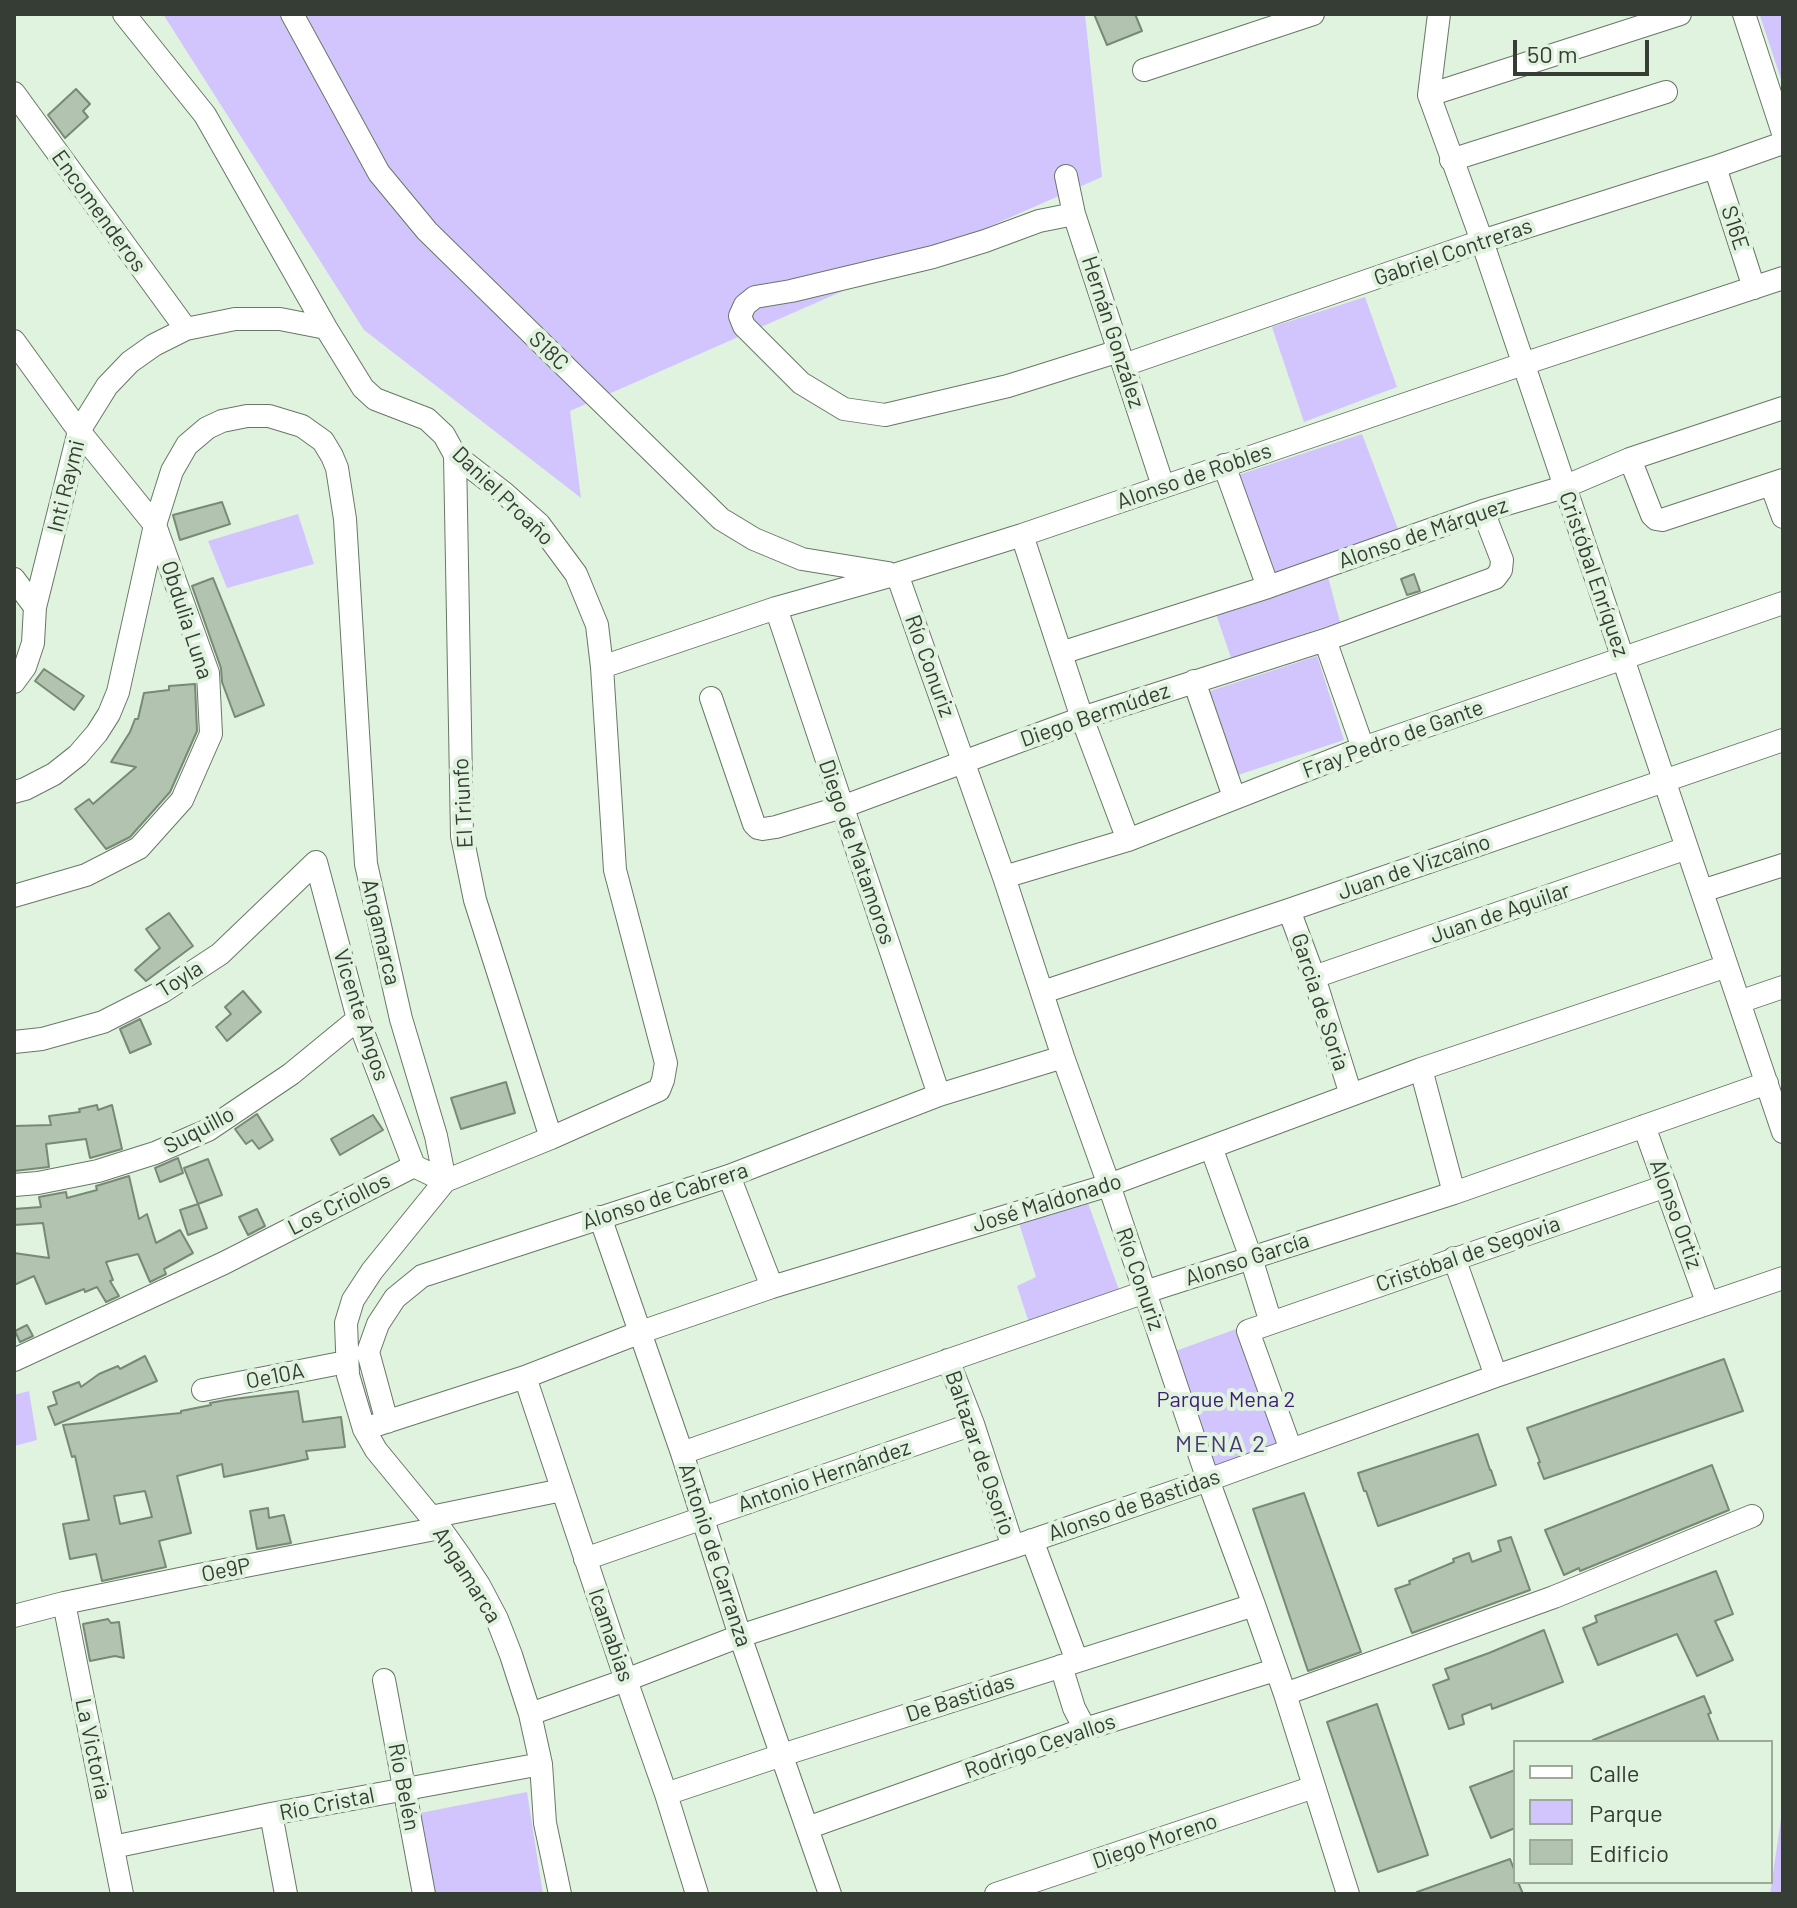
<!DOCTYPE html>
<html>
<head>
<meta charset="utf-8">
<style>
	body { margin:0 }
	#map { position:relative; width:1797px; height:1908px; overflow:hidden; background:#e0f3de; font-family:Barlow,sans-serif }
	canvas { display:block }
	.frame { position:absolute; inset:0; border:16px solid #353d34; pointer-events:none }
	.legend { position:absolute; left:1513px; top:1740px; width:260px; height:144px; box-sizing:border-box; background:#e0f3de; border:2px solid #9caa9a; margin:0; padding:10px 14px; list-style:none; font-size:24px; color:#353d34 }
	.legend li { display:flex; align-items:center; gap:16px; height:40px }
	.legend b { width:40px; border:2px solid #9caa9a }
	.scale { position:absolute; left:1513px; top:40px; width:136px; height:36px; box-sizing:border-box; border:4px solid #353d34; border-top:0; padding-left:10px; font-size:24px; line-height:28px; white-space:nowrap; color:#353d34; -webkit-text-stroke:6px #e0f3de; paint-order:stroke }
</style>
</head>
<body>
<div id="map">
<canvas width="1797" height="1908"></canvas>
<div class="frame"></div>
<ul class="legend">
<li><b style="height:10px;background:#fff"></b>Calle</li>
<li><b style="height:22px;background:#d2c5fe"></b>Parque</li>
<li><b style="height:22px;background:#b2c4b0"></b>Edificio</li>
</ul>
<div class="scale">50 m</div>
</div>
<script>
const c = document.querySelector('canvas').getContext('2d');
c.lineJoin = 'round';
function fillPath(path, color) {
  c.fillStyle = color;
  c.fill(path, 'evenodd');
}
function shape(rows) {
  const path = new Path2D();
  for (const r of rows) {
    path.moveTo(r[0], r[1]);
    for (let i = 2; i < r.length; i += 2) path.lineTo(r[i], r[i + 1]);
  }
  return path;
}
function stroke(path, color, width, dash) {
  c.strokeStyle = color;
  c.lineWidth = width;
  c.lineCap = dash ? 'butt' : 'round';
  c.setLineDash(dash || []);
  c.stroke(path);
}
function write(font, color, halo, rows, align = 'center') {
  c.font = font + ' Barlow,sans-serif';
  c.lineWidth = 8;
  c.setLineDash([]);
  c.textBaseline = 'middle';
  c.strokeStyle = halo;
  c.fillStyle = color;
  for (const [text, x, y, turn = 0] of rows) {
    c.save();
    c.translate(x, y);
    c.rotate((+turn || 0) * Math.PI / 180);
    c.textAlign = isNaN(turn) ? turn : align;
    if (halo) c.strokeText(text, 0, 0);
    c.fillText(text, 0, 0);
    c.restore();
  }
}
fillPath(shape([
	[163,14,1085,14,1102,177,570,411,581,498,364,330],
	[1764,14,1783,14,1783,85,1760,16],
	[1365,297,1397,387,1304,422,1272,327],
	[1362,434,1398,529,1275,575,1235,476],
	[298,514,314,564,227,588,208,541],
	[1327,573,1340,622,1231,658,1215,611],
	[1317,656,1344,740,1235,776,1207,692],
	[1087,1200,1119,1290,1029,1323,1017,1286,1036,1277,1018,1220],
	[1239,1328,1282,1447,1212,1471,1170,1353],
	[29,1391,37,1440,14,1446,14,1395],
	[527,1792,543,1894,433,1894,415,1814],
	[1783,1805,1783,1894,1770,1894]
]), '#d2c5fe');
const building = shape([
	[1094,14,1135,14,1142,31,1107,45,1094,14],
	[76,89,90,104,83,111,88,117,65,138,48,115,76,89],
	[222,502,230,524,180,540,173,515,222,502],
	[1414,574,1420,591,1407,595,1401,579,1414,574],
	[213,578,264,705,235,717,222,682,221,668,192,586,213,578],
	[44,669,84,696,74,710,35,681,44,669],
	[195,684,197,731,170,792,130,837,106,849,75,809,89,799,93,804,136,767,111,762,130,732,135,719,138,719,144,693,169,690,169,686,195,684],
	[169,913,193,946,146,981,135,970,160,948,146,929,169,913],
	[243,991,261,1012,227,1041,216,1027,231,1014,225,1007,243,991],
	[140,1019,151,1044,130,1053,120,1029,140,1019],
	[506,1082,515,1113,461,1129,451,1098,506,1082],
	[97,1105,98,1110,112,1105,122,1149,90,1158,86,1139,46,1144,49,1167,14,1171,14,1126,51,1125,49,1116,80,1112,79,1109,97,1105],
	[257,1114,273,1140,259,1149,252,1140,246,1144,235,1129,257,1114],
	[373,1115,383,1130,340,1155,331,1139,373,1115],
	[178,1158,183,1173,160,1182,155,1168,178,1158],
	[208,1159,222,1195,198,1204,184,1168,208,1159],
	[129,1176,139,1219,147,1214,156,1243,180,1230,193,1253,164,1269,166,1274,150,1282,138,1254,106,1262,113,1280,110,1281,119,1296,106,1302,97,1287,85,1292,84,1289,46,1304,34,1276,14,1285,14,1253,49,1258,43,1223,14,1225,14,1209,41,1207,39,1197,66,1192,67,1198,97,1190,96,1186,129,1176],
	[198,1204,207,1228,188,1235,180,1210,198,1204],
	[257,1209,265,1226,248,1235,239,1217,257,1209],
	[27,1325,33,1336,20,1342,15,1331,27,1325],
	[145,1356,157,1381,55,1425,48,1407,57,1404,53,1392,79,1382,81,1387,99,1374,118,1366,120,1369,145,1356],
	[1724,1359,1743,1411,1544,1479,1538,1463,1540,1462,1527,1428,1724,1359],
	[298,1391,303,1422,341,1417,345,1447,306,1451,308,1459,224,1477,222,1464,177,1476,191,1533,159,1541,166,1567,102,1581,96,1554,70,1559,63,1524,89,1520,75,1456,72,1457,63,1425,181,1413,181,1411,211,1405,210,1403,226,1400,298,1391],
	[145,1491,152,1517,120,1524,114,1496,145,1491],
	[1478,1434,1490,1470,1491,1470,1496,1485,1378,1526,1366,1491,1364,1491,1358,1473,1478,1434],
	[1712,1465,1729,1510,1580,1571,1579,1568,1564,1575,1545,1530,1712,1465],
	[1304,1493,1361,1652,1308,1671,1253,1509,1304,1493],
	[268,1508,269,1518,284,1515,291,1543,257,1549,250,1511,268,1508],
	[1511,1537,1530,1590,1412,1633,1395,1589,1410,1584,1409,1581,1454,1562,1453,1559,1469,1553,1472,1562,1501,1551,1498,1541,1511,1537],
	[1716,1571,1733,1614,1715,1621,1733,1660,1697,1676,1677,1634,1598,1665,1583,1628,1597,1622,1595,1616,1716,1571],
	[108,1619,111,1623,119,1622,124,1658,115,1656,90,1661,83,1624,108,1619],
	[1544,1630,1563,1682,1492,1709,1491,1704,1462,1715,1464,1724,1449,1729,1433,1685,1449,1679,1445,1669,1489,1653,1544,1630],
	[1704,1696,1711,1713,1708,1714,1719,1742,1594,1742,1593,1740,1704,1696],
	[1377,1704,1428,1855,1378,1872,1327,1722,1377,1704],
	[1515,1770,1515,1828,1491,1838,1470,1787,1515,1770],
	[1510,1859,1515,1872,1515,1882,1518,1882,1523,1894,1418,1894,1417,1892,1510,1859]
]);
fillPath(building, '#b2c4b0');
stroke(building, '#788976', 2);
const minor = shape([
	[292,14,379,173,427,231,721,519,754,539,802,559,888,573],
	[1439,14,1429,95,1482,241,1783,1132],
	[1744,14,1783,133],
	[1144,70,1313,14],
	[14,93,186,329],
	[1429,95,1680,14],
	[1451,160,1666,92],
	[1715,167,1754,288],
	[1066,176,1074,214,1163,486],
	[1074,214,1039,221,985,241,933,257,791,291,755,297,745,305,740,316,744,326,801,383,844,409,885,415,1008,386,1119,351],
	[14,341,79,431,155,525,208,673,211,734,182,800,139,848,86,875,14,896],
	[1124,365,1482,241,1715,167,1783,143],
	[455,455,462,836,475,900,551,1138],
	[1630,459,1652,515,1656,519,1662,520,1783,480],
	[1224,465,1268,587],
	[1771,484,1783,517],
	[1022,535,1082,718,1128,840],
	[897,574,1004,877,1063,1057,1109,1185,1208,1480,1254,1605,1285,1694,1348,1894],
	[14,579,35,607],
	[776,608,939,1095],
	[1325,640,1363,748],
	[1061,653,1268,587,1483,511,1564,487,1630,459,1783,408],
	[602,667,776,608,897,574,1022,535,1523,364,1783,278],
	[1194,681,1234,797],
	[14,682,25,667,33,643,35,607,79,431,107,386,130,362,154,345,186,329,235,319,280,319,326,328],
	[711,698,754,824,758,828,763,829,776,827,842,807,1082,718,1325,640,1495,578,1501,570,1502,560,1483,511],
	[14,792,25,789,54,774,78,755,97,733,109,714,118,692,155,525,172,471,187,445,207,428,222,421,247,416,269,416,302,426,323,441,332,456,337,468,345,519,366,864,401,1019,436,1136,445,1181],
	[1004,877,1128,840,1363,748,1783,603],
	[1702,891,1783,865],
	[1289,910,1314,977,1351,1095],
	[1314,977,1687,848],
	[1043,992,1289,910,1783,740],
	[1739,1002,1783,987],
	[14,1042,42,1039,103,1022,162,992,220,954,316,862,358,1019,414,1166],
	[1421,1069,1454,1193],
	[1644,1126,1707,1302],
	[1211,1147,1251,1258,1271,1323],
	[729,1176,772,1287],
	[445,1181,372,1271,353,1300,346,1323,348,1375,364,1429,376,1450,440,1528,460,1556,479,1585,497,1619,511,1655,530,1714,541,1764,545,1823,560,1894],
	[14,1185,38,1183,98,1171,155,1153,208,1130,291,1074,358,1019],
	[600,1217,682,1453,740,1636,830,1894],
	[1454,1258,1496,1376],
	[14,1360,224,1263,414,1166,445,1181,551,1138,659,1090,663,1080,666,1063,615,870,602,667,597,625,576,574,539,524,504,493,455,455,444,435,427,419,375,399,363,388,326,328,205,115,124,14],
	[948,1360,973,1424,1013,1547],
	[525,1377,626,1680,666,1794,697,1894],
	[203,1390,346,1362],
	[387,1422,368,1352,378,1324,395,1298,422,1276,729,1176,939,1095,1063,1057],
	[364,1429,525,1377,641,1332,772,1287,1109,1185,1421,1069,1727,966],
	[1291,1450,1248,1331,1666,1186],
	[682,1453,1145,1292,1454,1193,1767,1083],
	[431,1517,562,1490],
	[1032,1540,1077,1661],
	[585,1559,973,1424],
	[64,1603,122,1894],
	[14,1616,64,1603,199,1575,440,1528],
	[1061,1666,1074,1708,1085,1729],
	[384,1680,424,1894],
	[1285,1694,1554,1597,1752,1516],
	[530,1714,626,1680,740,1636,1013,1547,1208,1480,1496,1376,1783,1278],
	[666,1794,782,1755,1254,1605],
	[271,1814,286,1894],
	[807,1828,1085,1729,1275,1670],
	[113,1847,271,1814,541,1764],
	[996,1894,1314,1787]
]);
stroke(minor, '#677866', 24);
stroke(minor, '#fff', 22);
write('22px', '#353d34', '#e0f3de', [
	["Encomenderos",99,211,54],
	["S16E",1735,228,72],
	["Gabriel Contreras",1453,252,-19],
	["Hernán González",1113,332,72],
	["S18C",549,351,44],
	["Alonso de Robles",1194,476,-19],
	["Inti Raymi",66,486,-76],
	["Daniel Proaño",503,496,44],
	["Alonso de Márquez",1423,533,-19],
	["Cristóbal Enríquez",1594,574,71],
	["Obdulia Luna",187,620,72],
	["Río Conuriz",930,666,70],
	["Diego Bermúdez",1095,715,-19],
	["Fray Pedro de Gante",1393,739,-20],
	["El Triunfo",463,803,-93],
	["Diego de Matamoros",857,852,71],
	["Juan de Vizcaíno",1414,867,-19],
	["Juan de Aguilar",1500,913,-19],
	["Angamarca",381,932,77],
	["Toyla",180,979,-32],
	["Garcia de Soria",1320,1002,72],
	["Vicente Angos",361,1015,72],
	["Suquillo",199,1130,-28],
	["Alonso de Cabrera",665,1196,-18],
	["José Maldonado",1047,1203,-17],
	["Los Criollos",339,1204,-27],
	["Alonso Ortiz",1676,1214,70],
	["Cristóbal de Segovia",1468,1254,-19],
	["Alonso García",1247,1259,-18],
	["Río Conuriz",1140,1279,71],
	["Oe10A",275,1376,-11],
	["Baltazar de Osorio",980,1453,71],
	["Antonio Hernández",824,1476,-19],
	["Alonso de Bastidas",1134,1505,-19],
	["Antonio de Carranza",715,1555,72],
	["Oe9P",226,1570,-11],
	["Angamarca",467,1575,58],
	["Icamabias",611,1635,71],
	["De Bastidas",960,1698,-18],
	["Rodrigo Cevallos",1040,1746,-19],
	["La Victoria",93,1749,78],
	["Río Belén",404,1787,79],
	["Río Cristal",327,1804,-11],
	["Diego Moreno",1155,1841,-19]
]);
write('22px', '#3f1c77', '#e0f3de', [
	["Parque Mena 2",1226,1400]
]);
c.letterSpacing = '2px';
write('24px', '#4b3976', '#e0f3de', [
	["MENA 2",1221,1444]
]);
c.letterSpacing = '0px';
</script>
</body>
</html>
